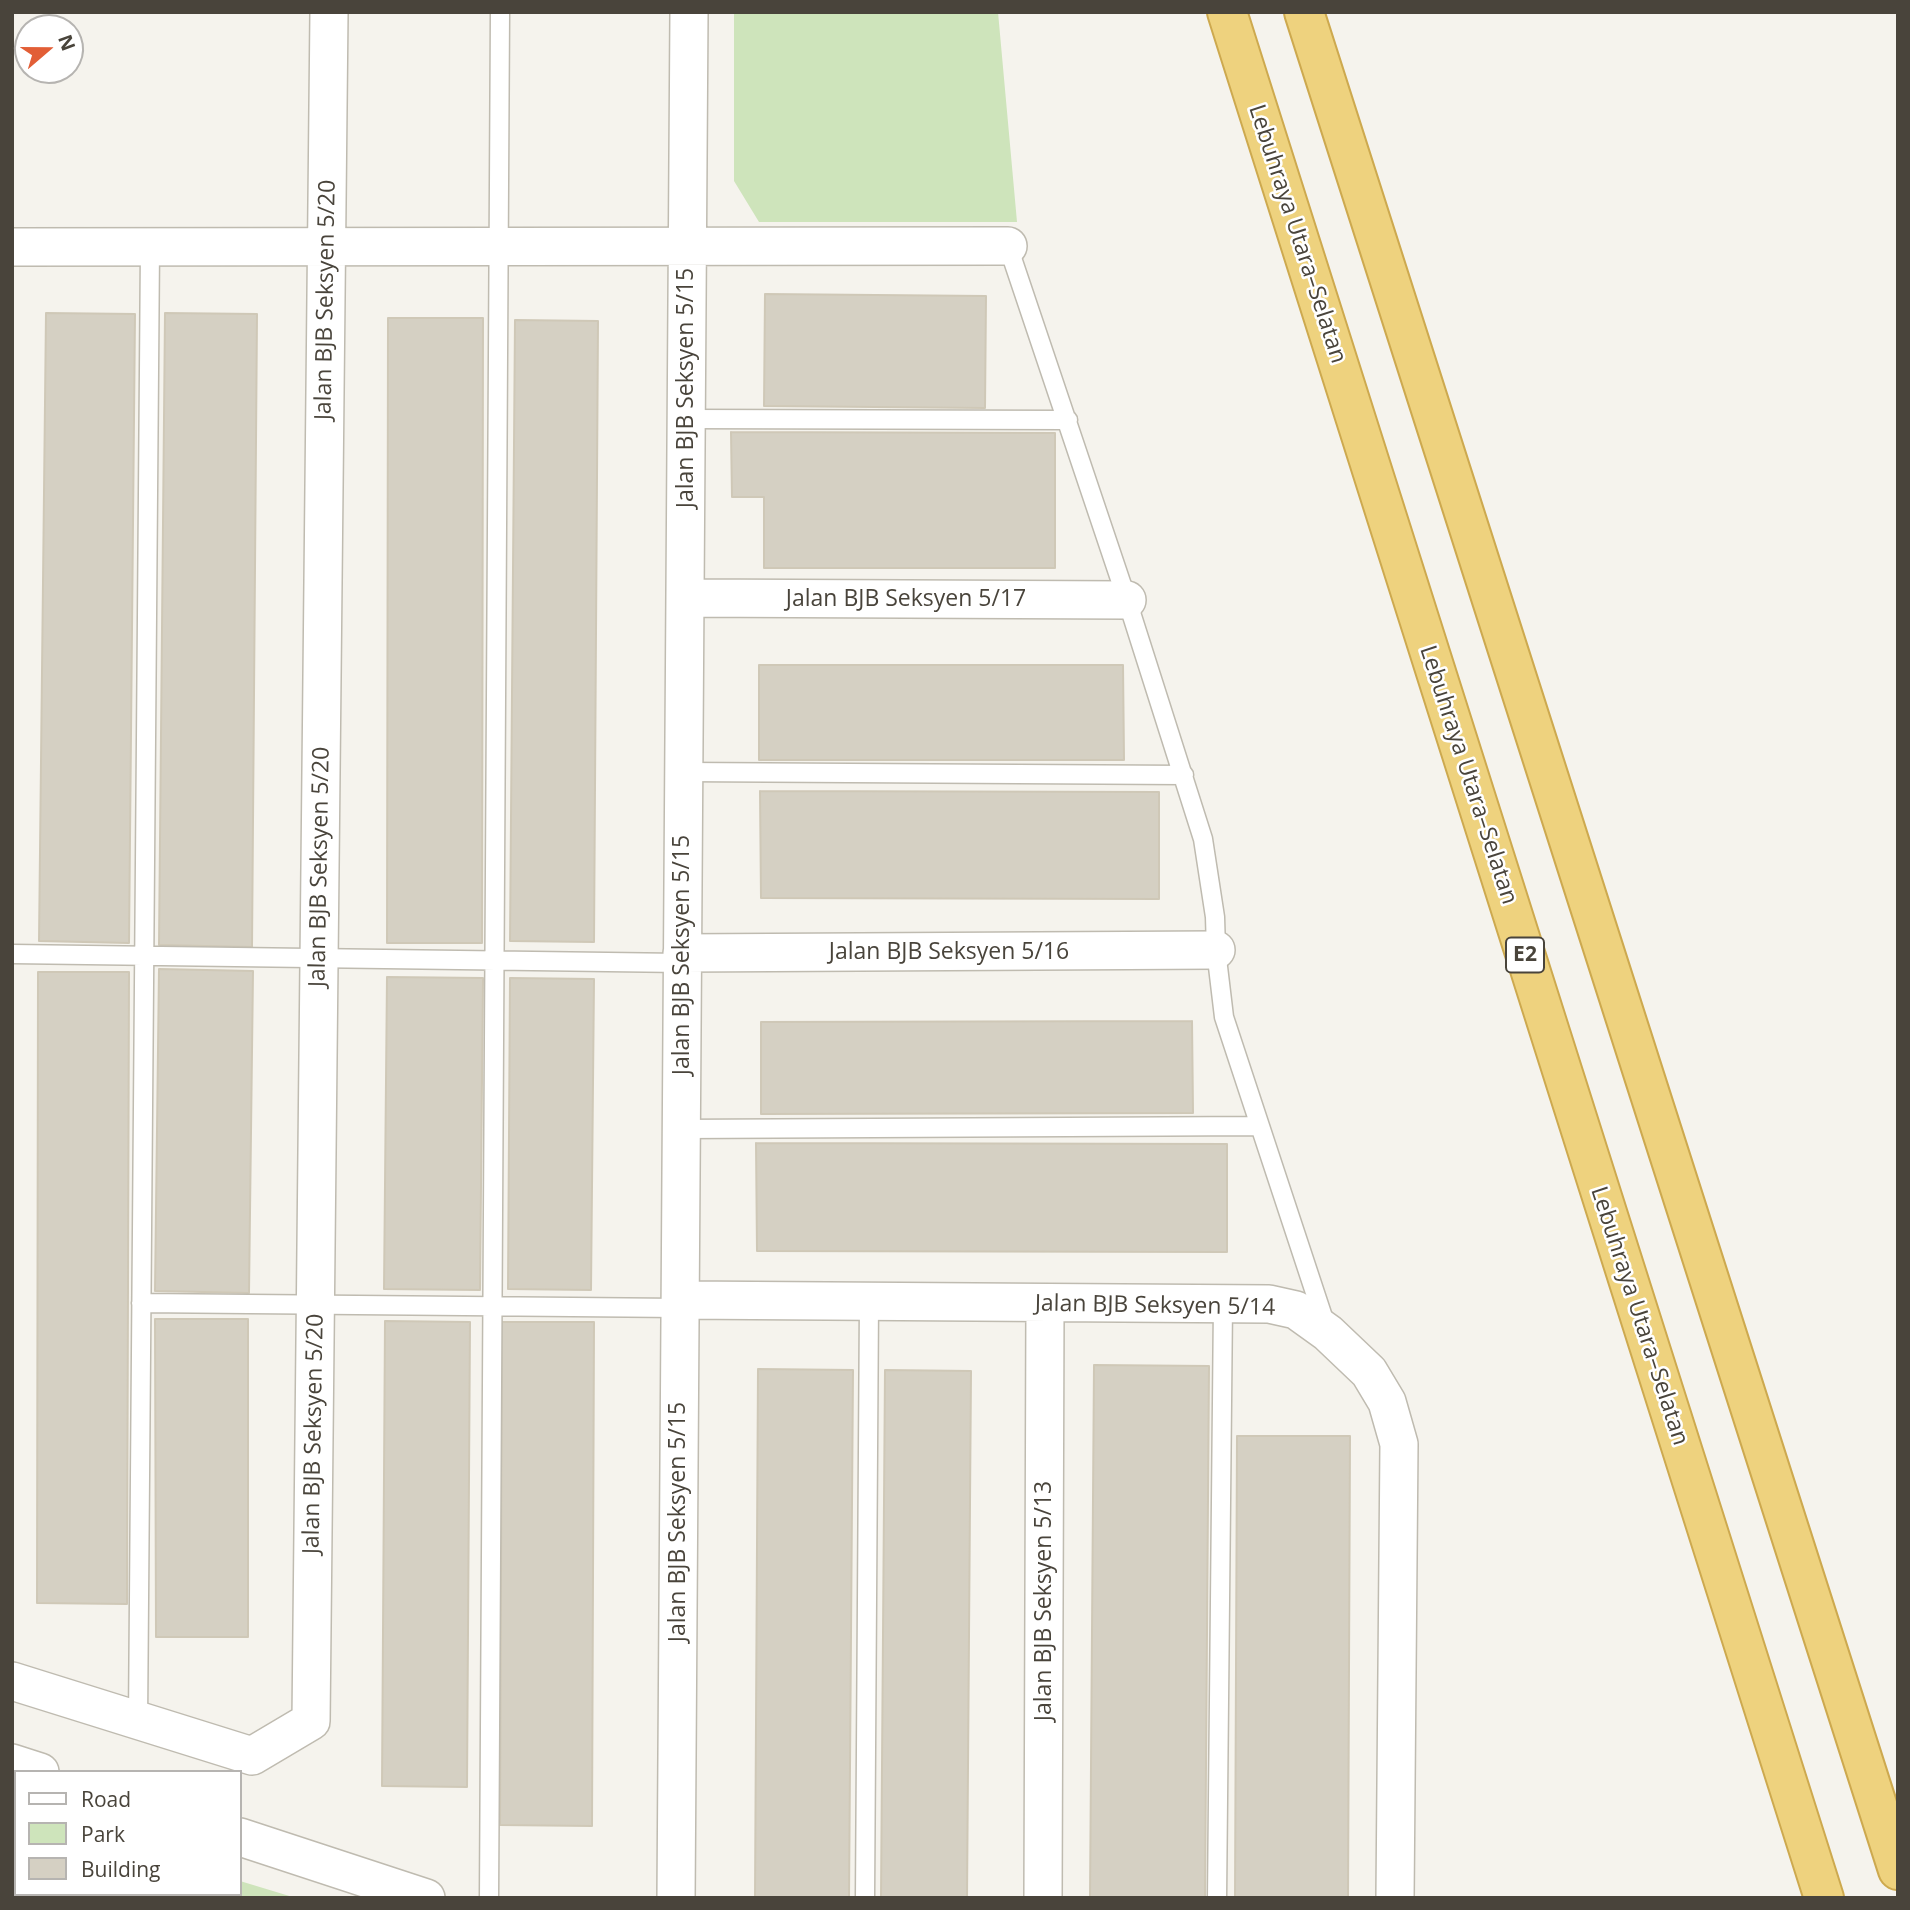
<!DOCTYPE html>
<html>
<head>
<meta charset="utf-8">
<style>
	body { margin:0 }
	#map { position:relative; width:1910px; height:1910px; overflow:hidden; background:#f5f3ed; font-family:"Open Sans",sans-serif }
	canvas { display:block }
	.frame { position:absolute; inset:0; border:14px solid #49443b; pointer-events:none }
	.legend { position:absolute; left:14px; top:1770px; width:228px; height:126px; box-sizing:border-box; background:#fff; border:2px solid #b6b4b1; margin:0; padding:9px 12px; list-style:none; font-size:21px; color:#49443b }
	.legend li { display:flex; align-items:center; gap:14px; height:35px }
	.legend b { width:35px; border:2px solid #b6b4b1 }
	.north { position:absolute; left:14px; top:14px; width:70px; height:70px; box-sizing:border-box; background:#fff; border:2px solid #b6b4b1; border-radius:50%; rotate:70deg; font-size:19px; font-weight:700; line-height:28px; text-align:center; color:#49443b }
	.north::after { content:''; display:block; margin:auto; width:24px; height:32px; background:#e25e36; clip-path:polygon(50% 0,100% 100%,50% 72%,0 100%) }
</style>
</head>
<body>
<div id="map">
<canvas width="1910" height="1910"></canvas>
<div class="frame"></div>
<ul class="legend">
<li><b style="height:9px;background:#fff"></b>Road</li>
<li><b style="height:19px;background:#cee4bb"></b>Park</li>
<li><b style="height:19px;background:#d5d0c3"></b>Building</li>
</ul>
<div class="north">N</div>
</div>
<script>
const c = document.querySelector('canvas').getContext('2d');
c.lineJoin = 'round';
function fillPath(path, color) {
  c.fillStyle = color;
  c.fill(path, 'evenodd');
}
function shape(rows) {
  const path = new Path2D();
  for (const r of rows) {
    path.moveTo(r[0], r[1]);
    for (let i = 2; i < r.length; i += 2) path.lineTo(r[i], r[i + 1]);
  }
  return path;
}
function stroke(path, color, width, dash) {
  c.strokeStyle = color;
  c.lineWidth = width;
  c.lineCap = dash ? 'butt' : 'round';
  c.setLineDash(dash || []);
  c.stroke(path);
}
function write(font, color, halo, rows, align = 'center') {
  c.font = font + ' "Open Sans",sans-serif';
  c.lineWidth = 5;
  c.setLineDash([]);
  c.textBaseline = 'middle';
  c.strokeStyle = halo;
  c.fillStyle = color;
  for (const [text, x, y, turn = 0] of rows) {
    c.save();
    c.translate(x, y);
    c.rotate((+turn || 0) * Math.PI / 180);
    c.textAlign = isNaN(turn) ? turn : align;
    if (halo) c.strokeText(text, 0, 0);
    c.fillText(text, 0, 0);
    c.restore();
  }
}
fillPath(shape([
	[734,12,998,12,1017,222,759,222,734,181],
	[12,1811,16,1812,16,1894,240,1894,240,1881,296,1898,12,1898]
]), '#cee4bb');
const building = shape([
	[765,294,986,296,985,408,764,406,765,294],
	[46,313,135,314,129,943,39,941,46,313],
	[165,313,257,314,252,947,159,945,165,313],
	[388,318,483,318,482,943,387,943,388,318],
	[515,320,598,321,594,942,510,941,515,320],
	[731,432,1055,433,1055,568,764,568,764,497,732,497,731,432],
	[759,665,1123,665,1124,760,759,760,759,665],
	[760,791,1159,792,1159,899,761,898,760,791],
	[159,969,253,971,249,1293,155,1291,159,969],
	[38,972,129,972,127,1604,37,1603,38,972],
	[387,977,483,978,480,1290,384,1289,387,977],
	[510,978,594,979,591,1290,508,1289,510,978],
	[1192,1021,1193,1113,761,1114,761,1022,1192,1021],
	[756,1143,1227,1144,1227,1252,757,1251,756,1143],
	[155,1319,248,1319,248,1637,156,1637,155,1319],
	[385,1321,470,1322,467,1787,382,1786,385,1321],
	[502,1322,594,1322,592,1826,500,1825,502,1322],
	[1094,1365,1209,1366,1205,1898,1090,1898,1094,1365],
	[758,1369,853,1370,849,1898,755,1898,758,1369],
	[885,1370,971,1371,967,1898,881,1898,885,1370],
	[1237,1436,1350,1436,1348,1898,1235,1898,1237,1436]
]);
fillPath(building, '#d5d0c3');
stroke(building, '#cfc8b7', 2);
const service = shape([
	[1008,246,1127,600,1203,839,1215,917,1216,950,1224,1017,1326,1326],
	[686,419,1068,420],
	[683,772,1184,775],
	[12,954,682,963],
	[681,1129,1260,1126],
	[141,1303,680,1308],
	[138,1720,150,247],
	[489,1898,500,12],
	[865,1898,869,1301],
	[1217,1898,1223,1303]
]);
const minor = shape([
	[12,247,1008,246],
	[685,598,1127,600],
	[682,953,1216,950],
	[680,1300,1269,1304,1296,1310,1328,1333,1369,1372,1387,1402,1399,1444,1395,1898],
	[12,1681,252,1756,311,1721,329,12],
	[12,1763,40,1772],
	[240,1837,426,1898],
	[676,1898,689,12],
	[1043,1898,1045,1304]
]);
const motorway = shape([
	[1227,12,1824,1898],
	[1304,12,1898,1870]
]);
stroke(service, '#bfbbb0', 21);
stroke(minor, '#bfbbb0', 40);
stroke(motorway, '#cda94f', 42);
stroke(service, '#fff', 18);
stroke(minor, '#fff', 37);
stroke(motorway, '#eed27e', 38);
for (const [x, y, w] of [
	[1525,955,38]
]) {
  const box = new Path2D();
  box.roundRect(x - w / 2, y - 17.5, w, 35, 5);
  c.fillStyle = '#fff';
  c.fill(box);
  stroke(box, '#49443b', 2);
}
write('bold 21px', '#49443b', null, [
	["E2",1525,955]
]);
write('23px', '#49443b', '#fff', [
	["Lebuhraya Utara–Selatan",1297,234,72],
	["Jalan BJB Seksyen 5/20",326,300,-89],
	["Jalan BJB Seksyen 5/15",686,388,-90],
	["Jalan BJB Seksyen 5/17",906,599],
	["Lebuhraya Utara–Selatan",1468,775,72],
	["Jalan BJB Seksyen 5/20",320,867,-89],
	["Jalan BJB Seksyen 5/16",949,952],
	["Jalan BJB Seksyen 5/15",682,955,-90],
	["Jalan BJB Seksyen 5/14",1155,1306,1],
	["Lebuhraya Utara–Selatan",1639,1316,72],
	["Jalan BJB Seksyen 5/20",314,1434,-89],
	["Jalan BJB Seksyen 5/15",678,1522,-90],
	["Jalan BJB Seksyen 5/13",1044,1601,-90]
]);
</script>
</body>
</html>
